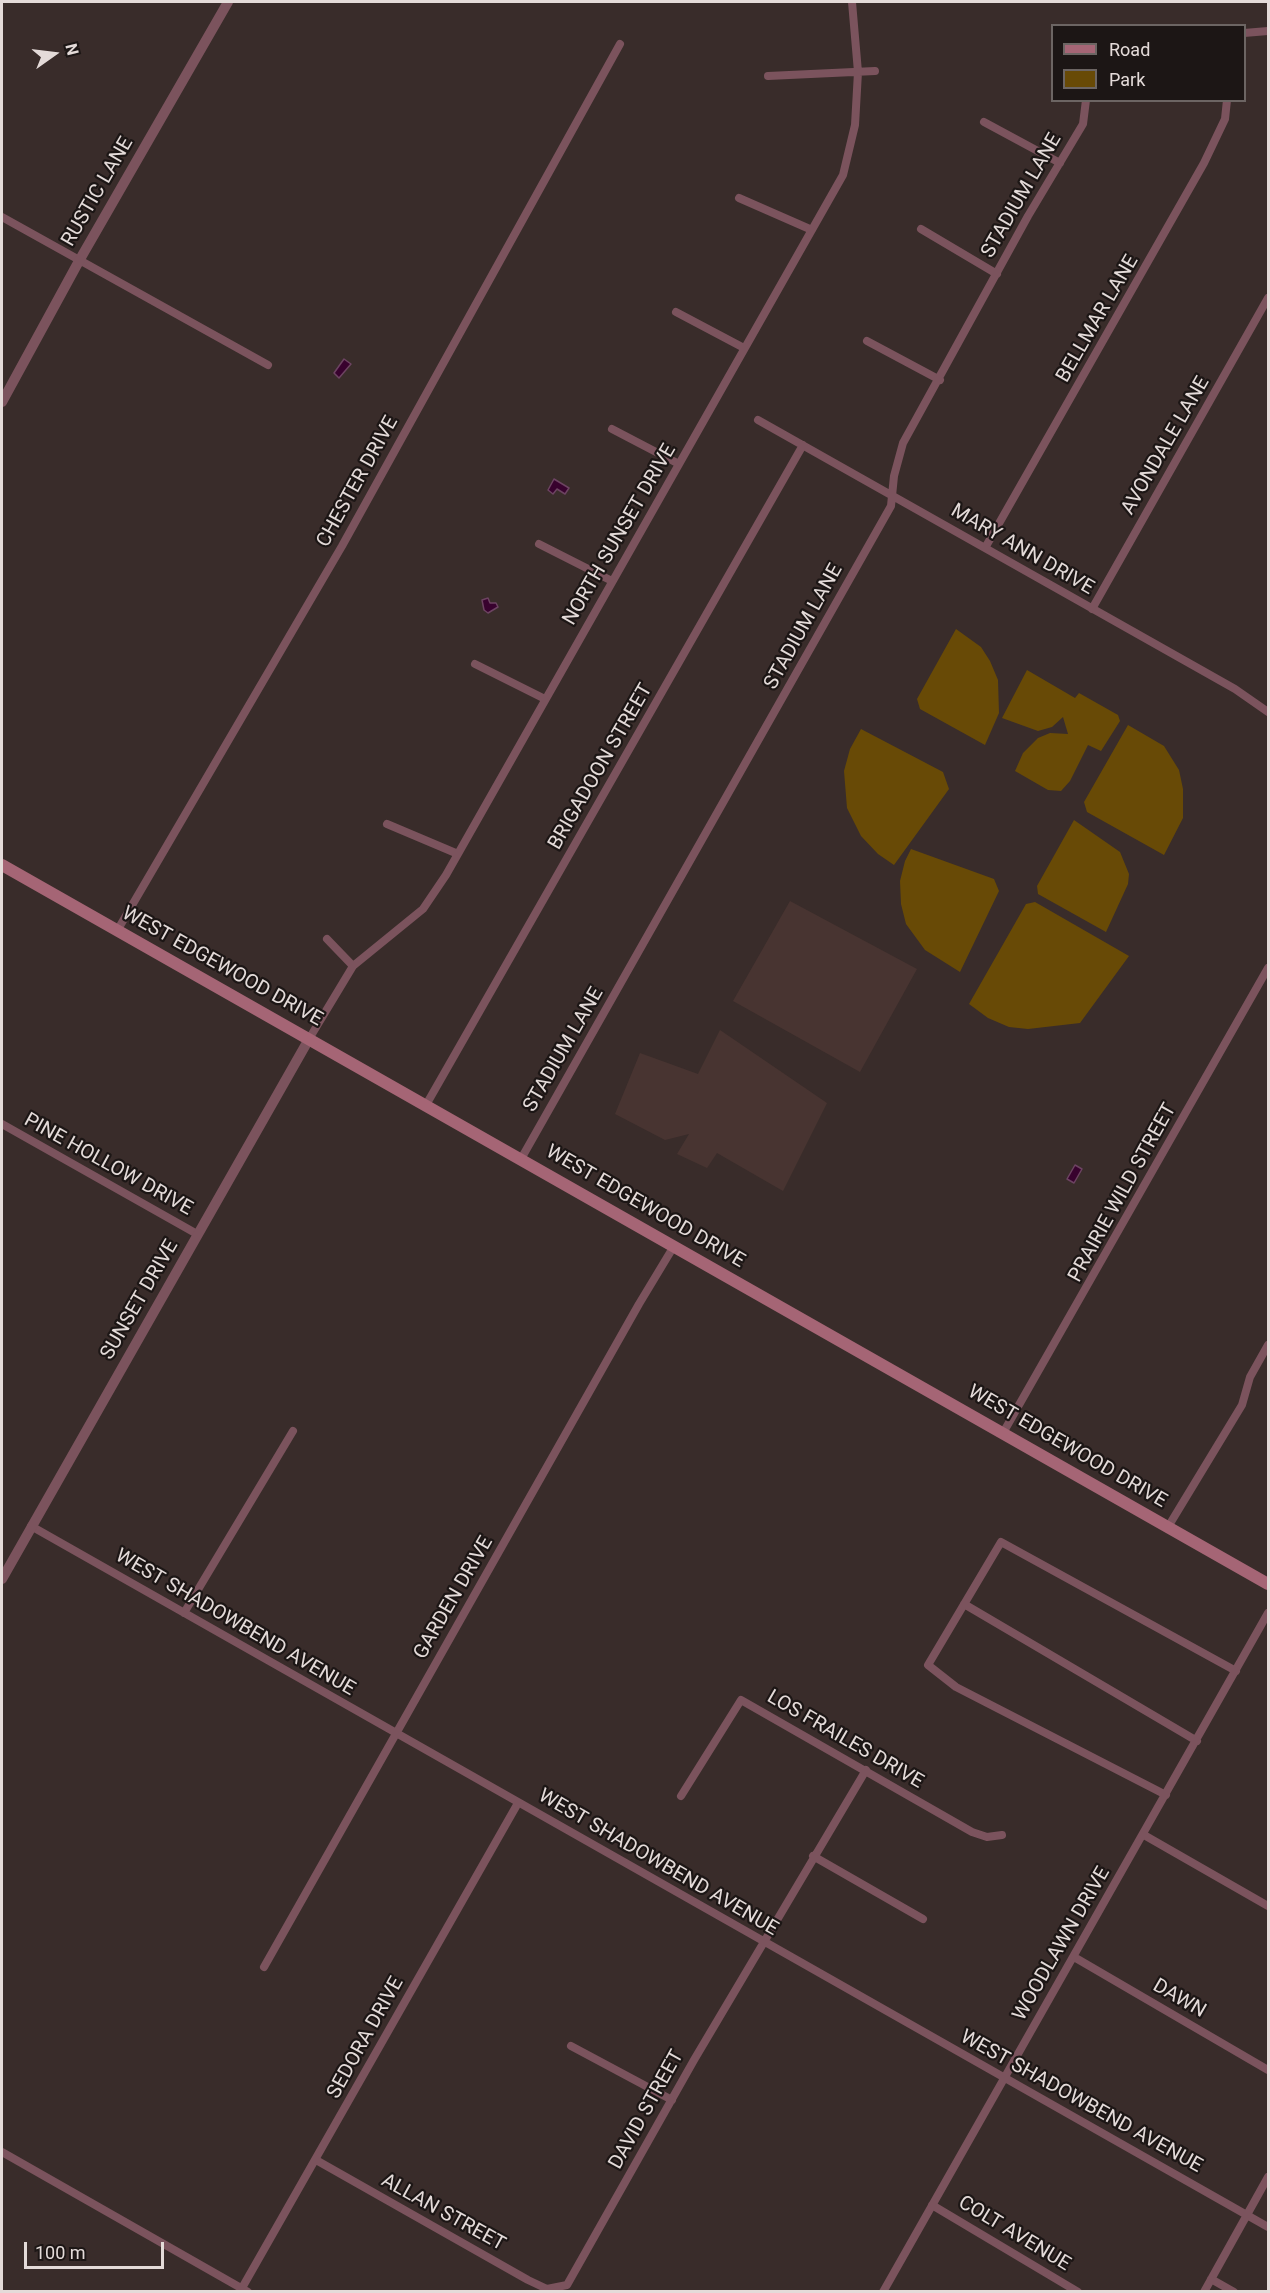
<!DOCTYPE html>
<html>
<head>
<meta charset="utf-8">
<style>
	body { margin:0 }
	#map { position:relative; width:1270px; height:2293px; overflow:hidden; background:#392c2a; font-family:Roboto,sans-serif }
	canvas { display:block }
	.frame { position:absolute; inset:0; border:3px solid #e4dbd9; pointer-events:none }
	.legend { position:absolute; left:1051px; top:24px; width:195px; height:78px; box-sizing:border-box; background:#1c1615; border:2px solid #6c6563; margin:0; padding:8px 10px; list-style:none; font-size:18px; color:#e4dbd9 }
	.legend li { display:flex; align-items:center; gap:12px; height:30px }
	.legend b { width:30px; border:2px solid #6c6563 }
	.north { position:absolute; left:24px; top:24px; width:60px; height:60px; -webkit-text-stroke:4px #1c1615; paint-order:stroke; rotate:76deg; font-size:16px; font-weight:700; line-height:24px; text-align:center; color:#e4dbd9 }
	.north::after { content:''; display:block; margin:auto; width:21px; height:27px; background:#e4dbd9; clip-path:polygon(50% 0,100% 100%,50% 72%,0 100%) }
	.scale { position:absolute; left:24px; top:2242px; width:140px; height:27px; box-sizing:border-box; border:3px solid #e4dbd9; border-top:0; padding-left:8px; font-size:18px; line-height:21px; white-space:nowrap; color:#e4dbd9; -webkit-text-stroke:4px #1c1615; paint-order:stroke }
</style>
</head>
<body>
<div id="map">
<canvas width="1270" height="2293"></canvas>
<div class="frame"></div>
<ul class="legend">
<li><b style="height:8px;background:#a56575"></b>Road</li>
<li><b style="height:16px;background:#684a06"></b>Park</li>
</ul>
<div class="north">N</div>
<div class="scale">100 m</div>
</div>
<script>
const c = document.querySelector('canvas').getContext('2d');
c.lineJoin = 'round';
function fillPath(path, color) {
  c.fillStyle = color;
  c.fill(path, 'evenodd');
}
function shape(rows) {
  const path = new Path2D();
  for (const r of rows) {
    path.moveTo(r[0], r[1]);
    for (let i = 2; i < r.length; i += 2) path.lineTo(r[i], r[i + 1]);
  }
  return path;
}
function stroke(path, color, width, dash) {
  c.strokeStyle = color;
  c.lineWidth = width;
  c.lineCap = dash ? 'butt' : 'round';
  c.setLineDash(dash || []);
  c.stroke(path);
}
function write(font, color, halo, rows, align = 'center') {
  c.font = font + ' Roboto,sans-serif';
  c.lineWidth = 4.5;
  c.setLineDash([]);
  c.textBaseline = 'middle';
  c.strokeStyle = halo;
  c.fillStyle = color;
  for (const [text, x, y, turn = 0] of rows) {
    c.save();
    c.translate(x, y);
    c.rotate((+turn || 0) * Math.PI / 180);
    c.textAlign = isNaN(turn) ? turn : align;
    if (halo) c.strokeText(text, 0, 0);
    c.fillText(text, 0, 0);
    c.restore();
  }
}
fillPath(shape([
	[790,901,917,969,860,1072,733,1001],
	[720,1030,827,1103,783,1191,717,1153,707,1168,677,1154,689,1134,665,1140,615,1114,640,1053,698,1074]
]), '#483431');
fillPath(shape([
	[956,629,981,647,990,661,998,680,999,713,985,745,920,709,917,699],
	[1027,670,1075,698,1079,693,1118,715,1120,721,1101,751,1088,745,1070,781,1061,791,1048,790,1015,771,1023,753,1038,738,1050,733,1068,734,1063,717,1052,727,1038,731,1002,718],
	[1128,725,1164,746,1179,770,1183,789,1183,818,1164,855,1087,812,1084,802],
	[861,729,943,772,949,789,894,865,878,854,861,836,847,808,844,771,850,749],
	[1074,820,1120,852,1129,874,1128,884,1106,932,1038,894,1037,886],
	[911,849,994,879,999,891,960,972,925,950,906,924,901,904,900,881,905,861],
	[1035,902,1129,956,1080,1023,1028,1029,1009,1027,988,1018,969,1004,1026,904]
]), '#684a06');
const water = shape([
	[344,359,351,364,339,378,334,373,344,359],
	[554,479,569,488,565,494,557,489,553,494,548,490,554,479],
	[488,598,490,603,496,603,498,607,488,613,484,610,482,600,488,598],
	[1075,1165,1082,1169,1074,1183,1067,1179,1075,1165]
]);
fillPath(water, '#38022e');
stroke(water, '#6c4361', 1.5);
stroke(shape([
	[1244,33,1268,31],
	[768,76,875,71],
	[984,122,1060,163],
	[739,198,812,230],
	[2,217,268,365],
	[921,229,997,274],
	[676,312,744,348],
	[867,341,940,380],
	[758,420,1235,689,1268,712],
	[612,429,679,464],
	[539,544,612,581],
	[985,548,1204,163,1225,119,1227,100],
	[1092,609,1268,298],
	[475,664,545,699],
	[387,824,458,854],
	[117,931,342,546,620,44],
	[327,939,353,966],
	[309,1039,353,966,423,909,446,875,843,175,855,125,858,72,852,2],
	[426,1105,803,445],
	[2,1124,197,1234],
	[521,1159,891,506,894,476,903,443,1028,216,1083,124,1086,100],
	[1003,1433,1268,968],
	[31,1526,1268,2227],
	[1168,1527,1242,1405,1250,1377,1268,1345],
	[964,1604,1197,1741],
	[184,1613,293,1431],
	[1166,1795,956,1687,928,1665,1001,1542,1236,1671],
	[681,1796,741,1700,972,1832,987,1837,1002,1835],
	[1144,1835,1268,1906],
	[813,1856,923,1919],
	[1074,1957,1268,2070],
	[264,1967,639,1304,674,1246],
	[571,2046,672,2100],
	[2,2152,248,2292],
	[316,2160,528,2280,547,2289,567,2285,694,2060,866,1770],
	[932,2205,1078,2292],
	[1211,2279,1234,2292],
	[242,2288,518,1803],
	[883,2292,1268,1613],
	[1204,2292,1268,2177]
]), '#7b535d', 8);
stroke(shape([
	[2,402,79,261,228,2],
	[2,1579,309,1039]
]), '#7b535d', 10);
stroke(shape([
	[2,865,1268,1584]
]), '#a56575', 12);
write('20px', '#e4dbd9', '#1c1615', [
	["RUSTIC LANE",98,192,-60],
	["STADIUM LANE",1022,196,-60],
	["BELLMAR LANE",1098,319,-60],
	["AVONDALE LANE",1166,446,-60],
	["CHESTER DRIVE",358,482,-61],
	["NORTH SUNSET DRIVE",620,535,-60],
	["MARY ANN DRIVE",1022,550,30],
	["STADIUM LANE",804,627,-61],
	["BRIGADOON STREET",601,767,-60],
	["WEST EDGEWOOD DRIVE",222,967,29],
	["STADIUM LANE",564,1050,-60],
	["PINE HOLLOW DRIVE",108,1165,29],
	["PRAIRIE WILD STREET",1123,1193,-61],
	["WEST EDGEWOOD DRIVE",645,1207,30],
	["SUNSET DRIVE",140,1300,-60],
	["WEST EDGEWOOD DRIVE",1067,1447,30],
	["GARDEN DRIVE",454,1598,-60],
	["WEST SHADOWBEND AVENUE",235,1623,30],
	["LOS FRAILES DRIVE",845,1740,30],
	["WEST SHADOWBEND AVENUE",658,1863,30],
	["WOODLAWN DRIVE",1062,1944,-60],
	["DAWN",1179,1999,30],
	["SEDORA DRIVE",366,2038,-61],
	["WEST SHADOWBEND AVENUE",1081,2102,29],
	["DAVID STREET",647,2110,-61],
	["ALLAN STREET",443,2213,29],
	["COLT AVENUE",1014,2234,31]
]);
</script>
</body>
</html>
